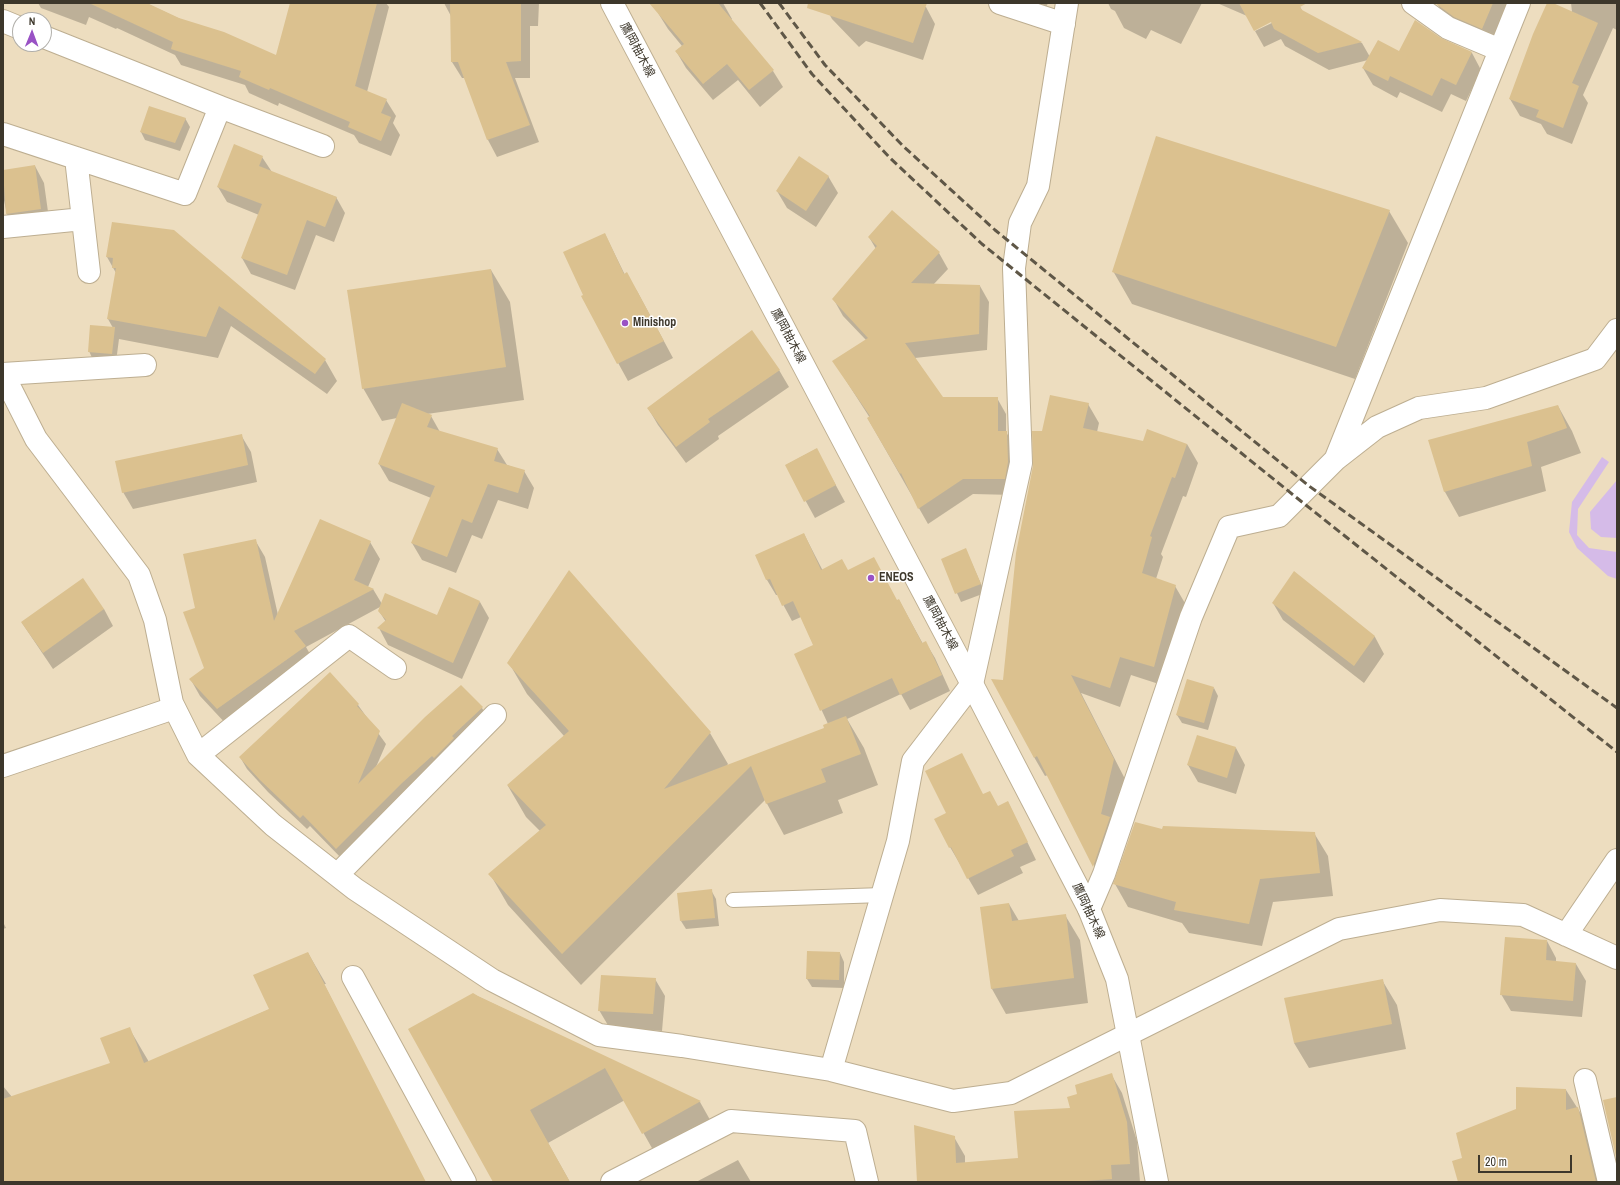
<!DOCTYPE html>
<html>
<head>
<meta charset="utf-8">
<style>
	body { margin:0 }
	#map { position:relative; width:1620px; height:1185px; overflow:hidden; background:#edddbf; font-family:"Archivo Narrow",sans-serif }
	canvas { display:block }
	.frame { position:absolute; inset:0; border:4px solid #3d372b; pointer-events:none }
	.north { position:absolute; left:12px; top:12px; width:40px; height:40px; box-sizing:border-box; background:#fff; border:1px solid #b1afaa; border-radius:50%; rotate:1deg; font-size:11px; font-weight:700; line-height:16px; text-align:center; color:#3d372b }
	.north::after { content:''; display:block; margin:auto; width:14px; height:18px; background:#9952c5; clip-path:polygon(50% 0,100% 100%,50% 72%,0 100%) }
	.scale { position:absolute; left:1478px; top:1155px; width:94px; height:18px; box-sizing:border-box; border:2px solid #3d372b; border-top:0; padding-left:5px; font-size:12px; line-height:14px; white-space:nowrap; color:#3d372b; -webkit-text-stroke:3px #fff; paint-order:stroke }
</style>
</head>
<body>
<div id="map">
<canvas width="1620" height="1185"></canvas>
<div class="frame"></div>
<div class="north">N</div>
<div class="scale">20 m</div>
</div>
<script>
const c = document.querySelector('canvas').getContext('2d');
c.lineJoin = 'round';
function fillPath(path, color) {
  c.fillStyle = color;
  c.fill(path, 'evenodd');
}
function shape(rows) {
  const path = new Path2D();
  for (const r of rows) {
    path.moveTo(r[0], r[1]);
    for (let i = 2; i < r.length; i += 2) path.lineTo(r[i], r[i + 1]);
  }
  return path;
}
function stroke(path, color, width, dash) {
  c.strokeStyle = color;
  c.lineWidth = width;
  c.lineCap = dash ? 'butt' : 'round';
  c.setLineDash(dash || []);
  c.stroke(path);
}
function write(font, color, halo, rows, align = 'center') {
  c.font = font + ' "Archivo Narrow","Noto Sans JP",sans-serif';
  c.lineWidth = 3;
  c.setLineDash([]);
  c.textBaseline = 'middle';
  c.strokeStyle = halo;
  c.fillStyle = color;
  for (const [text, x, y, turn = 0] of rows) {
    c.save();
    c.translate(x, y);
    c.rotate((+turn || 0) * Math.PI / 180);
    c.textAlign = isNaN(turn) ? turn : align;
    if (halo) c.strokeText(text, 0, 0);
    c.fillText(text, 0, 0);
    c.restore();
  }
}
fillPath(shape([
	[1602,457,1609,462,1578,509,1577,535,1589,548,1617,552,1617,579,1608,576,1577,548,1569,532,1572,502],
	[1617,480,1617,538,1601,537,1591,529,1590,512]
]), '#d5bbe8');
fillPath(shape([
	[38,3,146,3,178,18,276,57,291,3,386,3,389,7,367,92,386,100,396,116,393,123,400,135,391,156,359,143,354,135,279,103,278,106,249,93,245,85,181,65,175,55,117,28,116,29,89,17,86,25,41,8],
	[444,3,539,3,538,26,530,26,530,78,515,78,539,142,497,157,488,140,465,78,462,78,452,62,452,18],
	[665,3,723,3,732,19,731,20,773,71,783,87,760,107,738,80,713,100,686,68,676,51,682,46,668,29,658,13],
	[823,3,914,3,926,7,935,24,923,60,866,41,859,47,832,19],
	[1021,3,1048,3,1044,12],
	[1108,3,1202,3,1181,44,1151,30,1146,39,1124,28,1115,11,1111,9],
	[1217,3,1298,3,1303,12,1362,43,1370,57,1400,52,1440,39,1472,53,1481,70,1466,101,1451,94,1442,112,1400,92,1397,98,1373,85,1363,68,1368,60,1329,70,1285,46,1281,39,1264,47,1255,31,1276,21,1275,19,1247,16],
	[1439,3,1512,3,1493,48,1450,25,1438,5],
	[1548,3,1572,12,1571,3,1617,3,1617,30,1613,28,1583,95,1588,103,1572,144,1547,134,1541,124,1520,116,1510,99],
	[185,118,190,127,180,151,145,140,141,132],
	[262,157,272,172,336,197,345,213,334,242,316,235,295,290,251,274,242,258,259,215,227,202,218,187],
	[35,166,44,183,50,226,17,231,7,214,3,196,3,171],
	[828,176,838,193,816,227,787,208,777,191],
	[1389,211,1408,243,1355,379,1132,304,1113,271],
	[113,223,325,360,337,381,327,394,231,326,218,358,119,339,116,362,93,360,89,351,113,328,108,319,116,273,107,257],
	[605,234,625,275,637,291,673,358,628,381,582,297,584,295],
	[869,237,939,253,948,269,933,285,980,286,989,302,987,350,915,358,942,398,997,398,1006,414,1006,432,1016,448,1013,495,973,494,928,524,868,419,870,418,834,362,866,340,843,316,834,300,876,249],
	[491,270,510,302,524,400,427,414,431,416,440,432,497,449,507,465,524,471,534,488,528,509,498,500,482,539,472,535,456,573,422,560,412,543,431,498,389,481,379,464,397,418,382,421,363,388],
	[779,370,789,387,718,436,719,439,686,463,658,425,648,408],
	[1088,404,1099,423,1097,432,1144,442,1187,444,1198,463,1186,497,1183,496,1161,554,1163,557,1156,579,1175,586,1186,605,1165,686,1131,675,1120,707,1081,693,1125,779,1104,885,1048,775,1045,776,1034,757,1004,681,1043,432],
	[1558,406,1572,431,1581,453,1541,467,1546,491,1459,517,1445,492,1429,441],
	[241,435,251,452,257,482,133,509,123,492],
	[816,449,845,502,815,518,786,465],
	[804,534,823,571,848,572,897,601,899,600,923,644,926,643,935,658,950,691,910,710,901,694,847,719,864,748,878,785,838,800,843,813,784,835,765,800,581,985,508,905,490,874,540,831,526,817,508,786,564,736,527,694,509,663,710,733,728,764,726,767,825,729,828,724,796,654,814,646,801,617,792,621,778,595,776,595,767,580,756,556],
	[255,540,265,557,278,615,370,542,380,559,368,587,373,589,382,604,437,616,480,602,489,618,462,679,388,645,379,628,386,622,379,611,380,607,306,647,315,663,227,725,200,696,191,680,206,669,196,608],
	[966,550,985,593,961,602,942,560],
	[1294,573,1375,637,1384,654,1364,683,1283,620,1273,603],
	[104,609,113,626,53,669,22,623],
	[330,674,358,705,386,744,376,767,461,687,482,708,489,720,343,860,310,826,307,829,268,792,247,769,240,757],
	[1214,688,1218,696,1208,730,1182,723,1177,715],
	[1236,748,1245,765,1236,794,1198,782,1188,765],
	[983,795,998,807,1008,802,1036,860,1020,867,1023,873,978,895,950,847],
	[1163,830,1314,833,1328,856,1333,896,1273,902,1262,946,1189,933,1182,923,1128,907,1115,884],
	[711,890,716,899,719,926,686,929,681,921],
	[1009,904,1019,921,1065,915,1080,940,1088,1003,1006,1014,992,989],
	[3,922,6,928,3,929],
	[1547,941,1556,958,1556,962,1576,964,1586,981,1582,1017,1511,1011,1501,994],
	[308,953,326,984,324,984,424,1182,3,1182,3,1086,12,1097,111,1064,129,1028,149,1062,270,1009],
	[840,953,844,962,844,988,812,987,807,979],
	[655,979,665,996,662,1031,609,1027,599,1010],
	[1382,980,1397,1005,1406,1049,1309,1068,1294,1043],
	[473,994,700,1102,718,1134,662,1166,625,1100,548,1143,570,1182,495,1182],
	[1111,1074,1122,1093,1137,1141,1140,1182,917,1182,954,1137,965,1156,965,1163,1019,1159,1072,1109,1078,1095],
	[1566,1090,1590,1128,1602,1182,1459,1182,1463,1158],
	[738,1160,751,1182,696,1182]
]), '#0003');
fillPath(shape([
	[89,3,147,3,179,18,224,32,276,55,290,3,377,3,355,86,387,99,381,113,391,117,381,141,348,127,350,122,270,88,269,90,239,77,241,71,171,49,173,42],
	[450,3,521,3,521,61,506,62,530,125,487,140,458,62,451,62],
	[649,3,718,3,774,70,749,90,727,64,703,84,675,51,684,44],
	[808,3,927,3,913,43,807,8],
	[1239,3,1307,3,1300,7,1302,10,1362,42,1318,53,1274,29,1271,22,1254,31],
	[1435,3,1493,3,1482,29,1454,17],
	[1547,3,1553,3,1598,23,1572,83,1579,86,1563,128,1536,117,1539,110,1509,99,1533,34],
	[1415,20,1441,38,1472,52,1456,85,1441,78,1432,96,1390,76,1388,81,1362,68,1378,40,1399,51],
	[149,106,186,118,175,143,140,132],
	[1156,136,1390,210,1336,347,1112,272],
	[234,144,263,156,259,166,337,197,325,227,307,220,287,275,241,258,262,204,217,187],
	[799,156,829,176,806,211,776,191],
	[35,165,41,209,6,214,3,170],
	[892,210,940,252,911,283,980,285,979,334,905,343,943,397,998,397,998,431,1007,431,1008,462,1005,479,963,479,918,509,901,473,900,474,867,418,870,416,832,361,868,338,832,299,877,246,868,237],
	[112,222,174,230,326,359,315,374,219,306,206,337,107,319,116,268,112,268,113,258,106,257],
	[605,233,624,274,627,272,664,341,617,364,581,296,583,295,563,252],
	[491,269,506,367,362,389,347,290],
	[90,325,115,327,112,354,88,352],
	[752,330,780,370,708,419,710,422,676,447,647,408],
	[1050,395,1089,403,1083,428,1143,441,1147,429,1187,444,1175,478,1172,477,1150,536,1152,537,1142,573,1176,585,1154,667,1120,657,1110,688,1071,675,1114,759,1101,814,1110,817,1093,867,1037,756,1034,758,991,679,1003,680,1016,553,1033,466,1032,431,1042,431],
	[402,403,432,415,427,427,498,448,494,461,525,470,518,493,488,484,472,523,462,519,447,557,411,543,435,486,378,464],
	[1558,405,1567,428,1527,442,1532,466,1444,492,1428,440],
	[242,434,248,465,122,493,115,461],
	[817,448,836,485,804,502,785,465],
	[320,519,371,541,354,580,374,589,294,631,306,646,217,709,189,679,204,668,183,612,195,608,183,554,256,539,274,621],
	[804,533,821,570,842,559,848,570,874,557,897,600,899,599,922,643,926,641,942,675,900,695,892,678,820,711,794,654,813,645,793,601,782,606,770,579,766,580,755,555],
	[966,548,981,584,955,594,941,559],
	[569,570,711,732,664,789,824,728,823,725,846,716,861,754,821,769,826,782,766,804,751,766,562,954,488,874,546,825,507,785,569,731,507,663],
	[1294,571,1375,636,1354,666,1272,603],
	[83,578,104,609,43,653,21,622],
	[449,587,480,601,453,663,377,628,386,620,378,611,385,593,437,615],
	[330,672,359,704,357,706,380,731,358,784,425,717,461,685,483,707,452,736,454,738,434,758,432,756,402,783,336,849,303,815,300,818,260,780,239,757],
	[1187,679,1214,687,1204,723,1176,715],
	[1197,735,1236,747,1227,778,1187,765],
	[962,753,983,794,990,791,998,806,1008,801,1028,842,1011,850,1014,856,967,879,951,847,949,848,934,819,946,813,925,771],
	[1135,822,1162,829,1163,826,1315,832,1320,873,1260,879,1249,924,1174,910,1176,902,1113,884],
	[712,889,715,918,680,921,677,893],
	[1009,903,1012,921,1066,914,1074,978,991,989,980,907],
	[1505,937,1547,940,1546,960,1576,963,1573,1001,1500,995],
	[807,951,840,952,839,980,806,979],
	[308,952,426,1182,3,1182,3,1099,110,1063,100,1038,130,1027,144,1063,269,1009,253,975],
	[601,975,656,978,653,1014,598,1011],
	[1383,979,1392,1024,1294,1043,1284,998],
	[473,993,478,996,701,1101,642,1134,605,1068,530,1110,570,1182,493,1182,408,1029],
	[1112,1073,1127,1122,1130,1164,1111,1165,1112,1179,1071,1182,917,1182,914,1125,955,1136,956,1163,1018,1158,1014,1111,1070,1108,1067,1097,1077,1094,1075,1085],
	[1516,1087,1566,1089,1566,1110,1578,1107,1596,1182,1458,1182,1452,1161,1462,1158,1456,1133,1516,1109],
	[1617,1097,1617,1161,1603,1100]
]), '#dbc18f');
const lane = shape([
	[733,900,883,895]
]);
const street = shape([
	[1000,3,1064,24],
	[1413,3,1448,28,1500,50],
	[3,21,20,28],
	[44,37,220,107],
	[3,134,185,194,220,107,323,146],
	[76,158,89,272],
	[3,227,83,219],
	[3,374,36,439,139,575,155,620,172,703,198,755,273,825,355,889,492,980,599,1035,682,1046,831,1070,953,1101,1011,1093,1339,929,1440,910,1523,915,1617,958],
	[3,374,145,365],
	[1336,458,1519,3],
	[198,755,349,636,395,668],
	[3,766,174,708],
	[337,875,495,715],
	[1089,909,1104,874,1191,617,1229,527,1279,516,1336,459,1377,427,1419,408,1486,398,1595,359,1617,330],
	[1566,935,1617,860],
	[353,977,465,1182],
	[831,1070,898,841,913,761,972,684,1021,463,1014,268,1020,223,1038,186,1067,3],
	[1585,1080,1609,1182],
	[612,1182,731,1121,855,1131,867,1182]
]);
const secondary = shape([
	[612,3,972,684,1089,909,1117,979,1157,1182]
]);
stroke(lane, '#bdae91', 16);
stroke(street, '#bdae91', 24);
stroke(secondary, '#bdae91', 24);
stroke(lane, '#fff', 14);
stroke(street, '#fff', 22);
stroke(secondary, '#fff', 22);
stroke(shape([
	[760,3,812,74,890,158,982,244,1297,498,1617,752],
	[779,3,825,65,903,146,995,230,1309,486,1617,708]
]), '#5f5747', 3, [8, 4]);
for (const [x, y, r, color] of [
	[625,323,4,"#9952c5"],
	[871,578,4,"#9952c5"]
]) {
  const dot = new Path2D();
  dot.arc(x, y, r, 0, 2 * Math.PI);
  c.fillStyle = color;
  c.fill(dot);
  stroke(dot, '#fff', 1.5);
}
write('12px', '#3d372b', '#fff', [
	["鷹岡柚木線",637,50,62],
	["鷹岡柚木線",788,336,62],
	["鷹岡柚木線",940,623,62],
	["鷹岡柚木線",1088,911,65]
]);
write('bold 12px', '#3d372b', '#fff', [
	["Minishop",633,323],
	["ENEOS",879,578]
], 'left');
</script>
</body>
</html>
